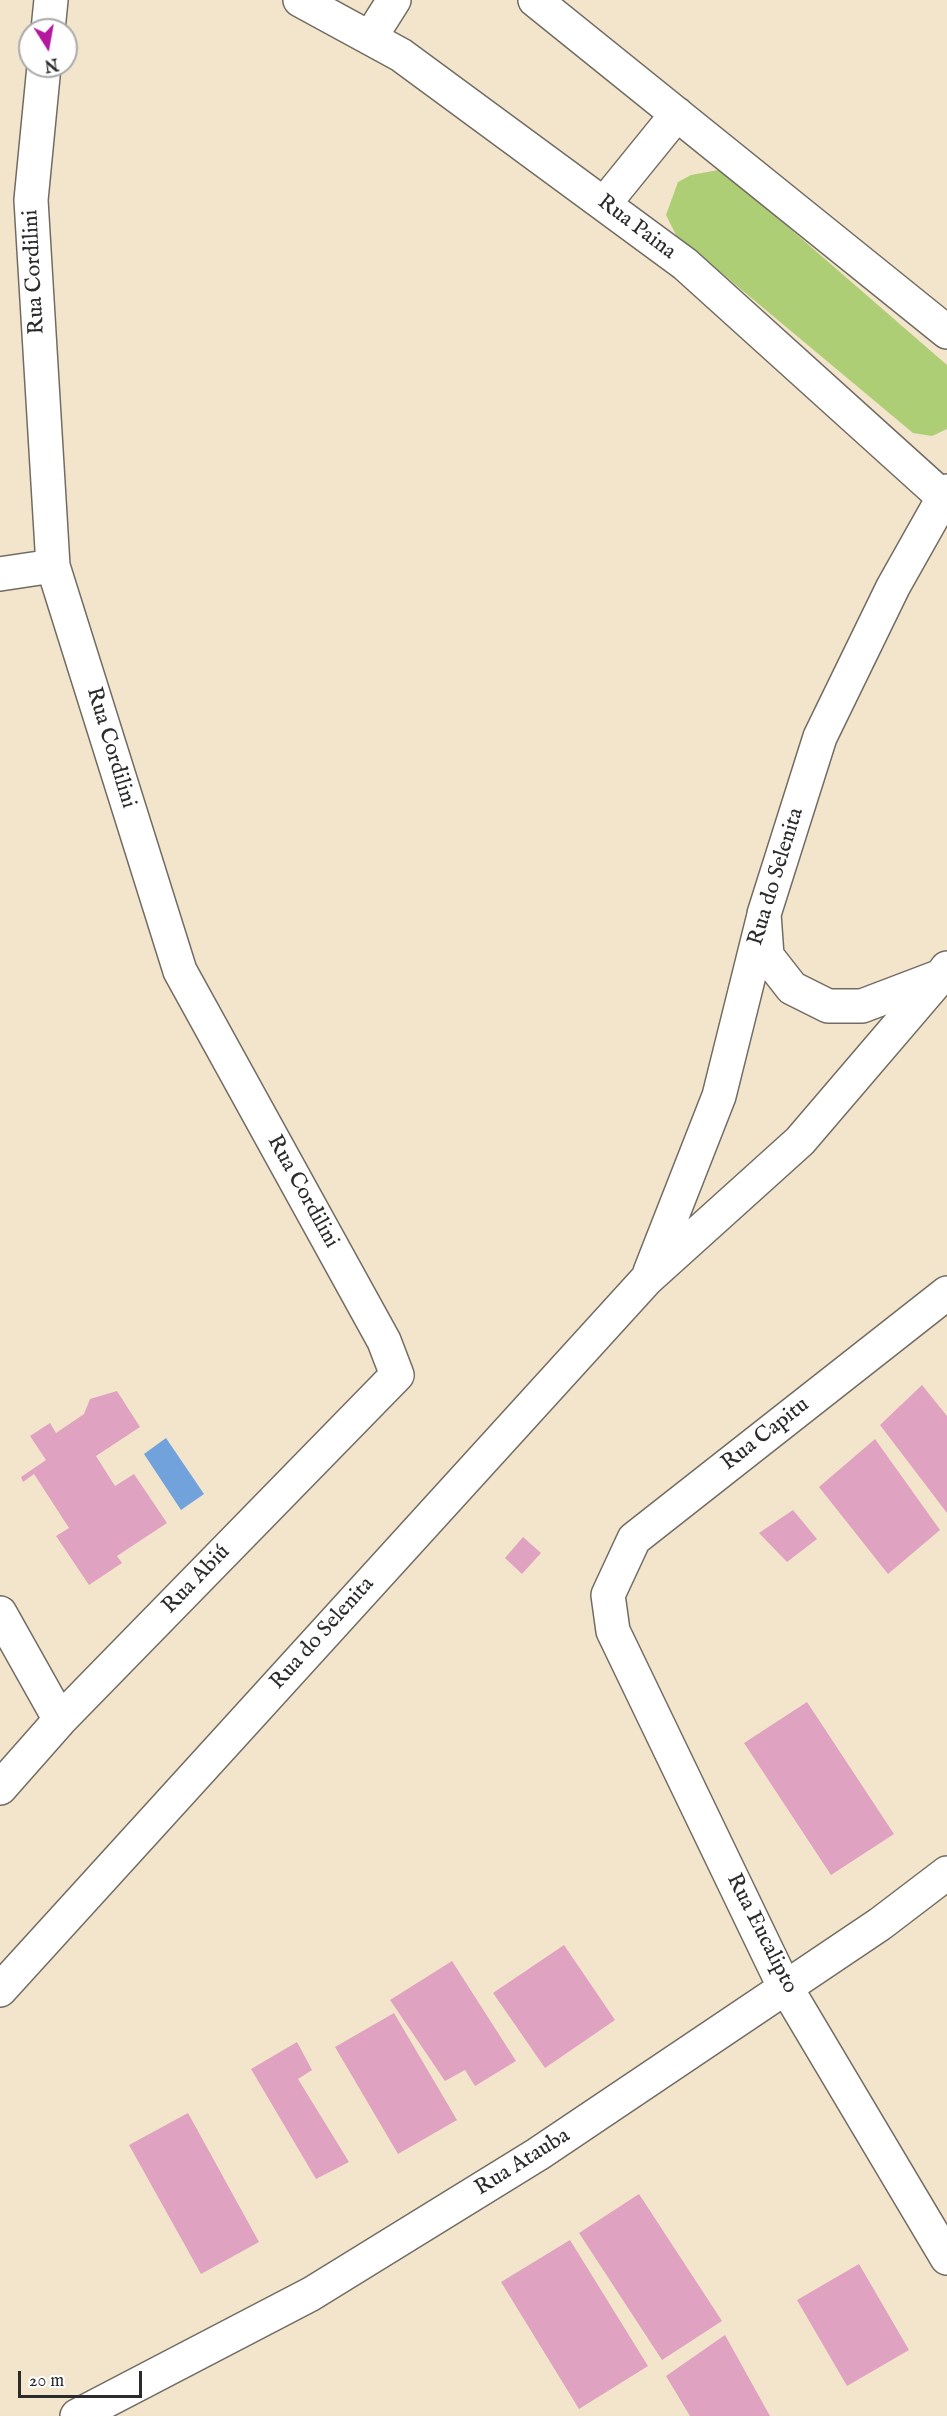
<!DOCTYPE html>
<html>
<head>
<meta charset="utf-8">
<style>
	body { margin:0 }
	#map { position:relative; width:947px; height:2416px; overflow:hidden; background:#f3e5cc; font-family:"IM FELL English",serif }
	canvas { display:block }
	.north { position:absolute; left:18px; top:18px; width:60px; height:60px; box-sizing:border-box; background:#fff; border:2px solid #aaa; border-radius:50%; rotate:169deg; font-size:16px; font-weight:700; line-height:24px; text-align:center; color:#2b2b2b }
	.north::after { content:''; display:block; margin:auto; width:21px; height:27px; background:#b5179e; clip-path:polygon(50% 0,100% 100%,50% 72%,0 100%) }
	.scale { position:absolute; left:18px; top:2371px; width:124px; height:27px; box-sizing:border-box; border:3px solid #2b2b2b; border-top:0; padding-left:8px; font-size:18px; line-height:21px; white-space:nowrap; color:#2b2b2b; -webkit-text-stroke:4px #fff; paint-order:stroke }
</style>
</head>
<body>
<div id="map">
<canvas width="947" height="2416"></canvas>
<div class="north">N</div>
<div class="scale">20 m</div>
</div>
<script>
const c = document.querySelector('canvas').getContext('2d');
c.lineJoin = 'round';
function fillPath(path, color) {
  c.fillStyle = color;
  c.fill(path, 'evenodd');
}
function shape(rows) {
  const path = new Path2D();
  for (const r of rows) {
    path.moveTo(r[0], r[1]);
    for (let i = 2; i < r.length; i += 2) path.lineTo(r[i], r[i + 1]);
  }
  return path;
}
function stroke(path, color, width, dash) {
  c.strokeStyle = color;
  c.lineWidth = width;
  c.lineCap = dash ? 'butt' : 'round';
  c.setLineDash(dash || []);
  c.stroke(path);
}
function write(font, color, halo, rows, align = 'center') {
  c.font = font + ' "IM FELL English",serif';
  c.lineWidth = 4.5;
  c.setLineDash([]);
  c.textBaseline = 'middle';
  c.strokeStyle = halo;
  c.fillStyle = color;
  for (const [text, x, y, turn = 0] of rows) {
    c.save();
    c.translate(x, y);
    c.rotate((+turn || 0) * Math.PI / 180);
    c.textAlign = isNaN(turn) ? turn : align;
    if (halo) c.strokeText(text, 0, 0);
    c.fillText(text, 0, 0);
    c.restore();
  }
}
fillPath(shape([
	[718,170,734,180,947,365,947,429,932,436,913,433,676,235,666,215,678,182,691,175]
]), '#aece76');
fillPath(shape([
	[166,1438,204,1494,181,1510,144,1454]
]), '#71a2dc');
fillPath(shape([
	[922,1385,947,1416,947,1513,880,1425],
	[117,1391,140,1427,96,1456,115,1486,134,1474,167,1523,117,1556,122,1563,89,1585,56,1536,69,1528,34,1474,23,1482,21,1477,46,1460,30,1436,50,1423,56,1433,84,1414,90,1399],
	[875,1439,940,1530,888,1574,819,1487],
	[793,1510,817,1539,787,1562,759,1533],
	[523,1537,541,1553,522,1574,505,1558],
	[807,1702,894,1834,831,1875,744,1743],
	[564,1945,615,2020,545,2068,493,1993],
	[452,1961,516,2061,475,2086,465,2070,445,2081,390,2000],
	[394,2013,457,2120,398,2154,335,2047],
	[297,2042,312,2070,298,2079,349,2162,316,2179,251,2069],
	[188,2113,259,2242,201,2274,129,2145],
	[639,2194,722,2321,662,2360,579,2233],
	[570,2240,648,2366,579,2409,501,2282],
	[859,2264,909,2350,847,2386,797,2300],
	[725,2335,770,2416,690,2416,666,2376]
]), '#e0a2c1');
const minor = shape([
	[300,0,401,55,685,264,943,497],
	[535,0,947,332],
	[48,30,51,0],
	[370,38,394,0],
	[604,204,677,114],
	[0,574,53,566],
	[650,1272,719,1096,763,919],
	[947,1293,634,1539,608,1595,613,1631,778,1974,947,2258],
	[0,1613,60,1720],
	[0,1788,60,1720,397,1375,384,1341,180,971,53,566,31,200,44,66],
	[0,1990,647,1279,800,1141,941,976],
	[77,2416,311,2294,538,2154,880,1924,947,1873]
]);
const tertiary = shape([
	[947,491,893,587,820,737,764,914,767,956,792,988,828,1006,862,1006,941,976,947,968]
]);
stroke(minor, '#716c63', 36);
stroke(tertiary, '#716c63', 36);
stroke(minor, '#fff', 33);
stroke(tertiary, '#fff', 33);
write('22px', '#2b2b2b', '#fff', [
	["Rua Paina",636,228,37],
	["Rua Cordilini",35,272,-93],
	["Rua Cordilini",110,748,73],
	["Rua do Selenita",777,877,-73],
	["Rua Cordilini",302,1192,61],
	["Rua Capitu",766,1435,-38],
	["Rua Abiú",197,1580,-46],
	["Rua do Selenita",323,1634,-48],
	["Rua Eucalipto",761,1934,63],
	["Rua Atauba",523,2163,-32]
]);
</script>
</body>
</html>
